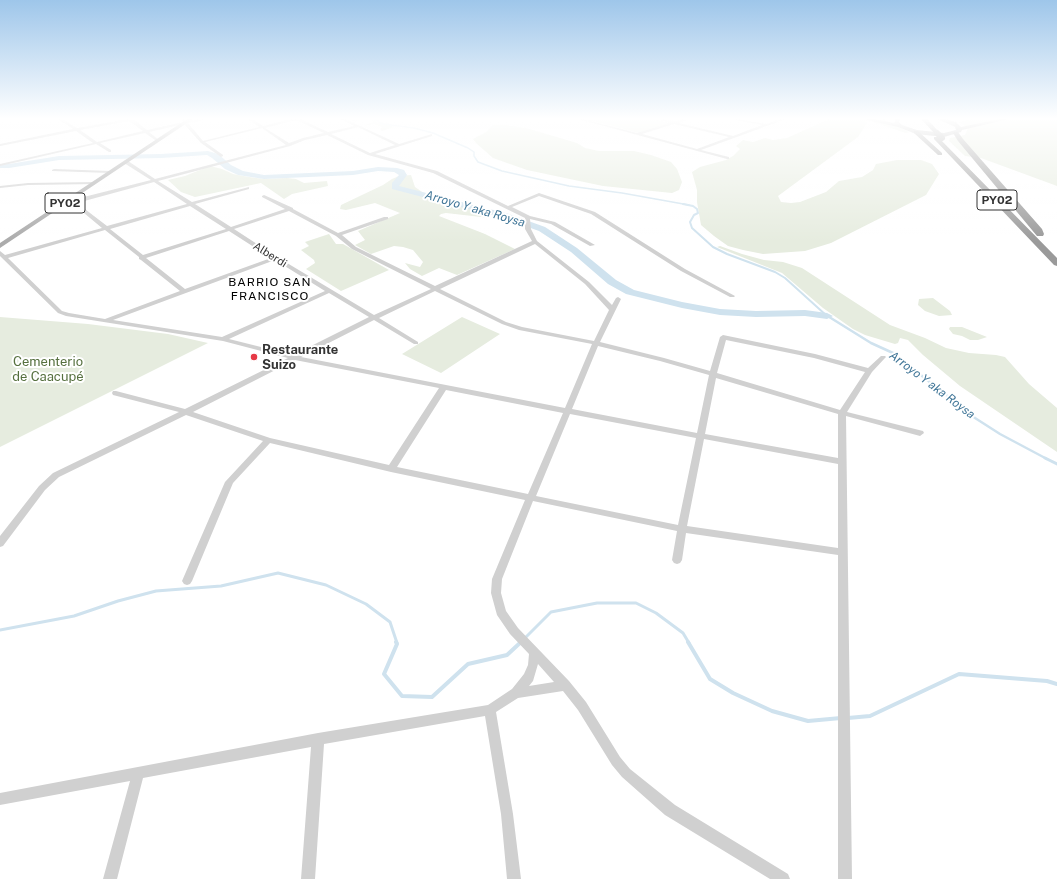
<!DOCTYPE html>
<html>
<head>
<meta charset="utf-8">
<style>
	body { margin:0 }
	canvas { display:block; background:#fff }
</style>
</head>
<body>
<canvas width="1057" height="879"></canvas>
<script>
const c = document.querySelector('canvas').getContext('2d');
c.lineJoin = 'round';
function fillPath(path, color) {
  c.fillStyle = color;
  c.fill(path, 'evenodd');
}
function shape(rows) {
  const path = new Path2D();
  for (const r of rows) {
    path.moveTo(r[0], r[1]);
    for (let i = 2; i < r.length; i += 2) path.lineTo(r[i], r[i + 1]);
  }
  return path;
}
function stroke(path, color, width, dash) {
  c.strokeStyle = color;
  c.lineWidth = width;
  c.lineCap = dash ? 'butt' : 'round';
  c.setLineDash(dash || []);
  c.stroke(path);
}
function write(font, color, halo, rows, align = 'center') {
  c.font = font + ' "Public Sans",sans-serif';
  c.lineWidth = 4;
  c.setLineDash([]);
  c.textBaseline = 'middle';
  c.strokeStyle = halo;
  c.fillStyle = color;
  for (const [text, x, y, turn = 0] of rows) {
    c.save();
    c.translate(x, y);
    c.rotate((+turn || 0) * Math.PI / 180);
    c.textAlign = isNaN(turn) ? turn : align;
    if (halo) c.strokeText(text, 0, 0);
    c.fillText(text, 0, 0);
    c.restore();
  }
}
fillPath(shape([
	[349,119,376,119,377,122,390,124,393,127,382,131,380,130,382,127,374,124,363,126,373,122,371,120,360,120,356,122],
	[585,119,653,119,670,123,639,133],
	[829,119,883,119,909,132,906,133,870,121,865,122,867,123,858,137,778,196,781,202,791,203,800,202,826,192,839,181,862,177,873,170,876,164,897,160,921,160,932,164,939,174,926,195,831,243,805,251,763,254,743,250,728,246,714,236,701,225,697,202,697,190,692,172,700,167,726,160,733,156,740,149,736,146,743,140,753,142,765,138,773,140,787,138],
	[972,119,1057,119,1057,186,981,158,965,156,949,141,950,138,965,135,968,128,959,122],
	[493,125,506,125,526,128,577,143,585,148,599,151,634,151,651,155,671,162,677,169,682,182,679,190,672,193,603,186,527,170,493,158,476,143,473,139,486,132],
	[210,166,222,169,233,174,249,177,264,179,287,178,296,179,304,183,327,181,328,186,292,194,284,199,261,183,195,197,181,192,168,180,185,176],
	[411,175,415,187,428,196,461,205,490,216,490,218,446,213,441,214,439,216,485,234,515,249,457,275,439,268,422,276,410,269,405,263,420,267,423,262,413,250,403,247,394,246,371,254,355,245,365,240,358,231,400,213,375,203,346,210,340,209,341,205,383,185,392,179,399,176],
	[329,234,336,244,343,244,389,270,341,291,306,269,315,263,314,260,301,250,309,246,305,242],
	[720,246,742,254,764,260,783,262,802,268,890,325,925,338,946,348,969,353,996,355,1005,357,1029,384,1057,408,1057,452,960,386,923,355,908,340,900,338,898,343,895,344,865,335,853,329,823,308,782,273,717,247],
	[933,298,950,311,952,315,939,316,925,311,918,305,919,299],
	[0,317,88,324,168,334,208,343,0,447],
	[462,317,500,334,441,373,402,354],
	[950,327,962,327,987,337,978,340,970,340,962,336,953,334,949,329]
]), '#e6ecdf');
stroke(shape([
	[374,119,383,124,414,128,433,133,468,148,474,152,474,156,478,162,502,171,569,186,622,193,689,205]
]), '#cfe2ee', 1.5);
stroke(shape([
	[683,204,693,206,697,209,698,213,694,215,690,222,692,228,713,247,727,254,775,272,785,278,827,316]
]), '#cfe2ee', 2);
stroke(shape([
	[826,315,871,343,893,353,975,418,1000,434,1047,459]
]), '#cfe2ee', 2.5);
stroke(shape([
	[1045,458,1057,464],
	[0,630,74,616,118,601,156,591,221,586,278,573,326,585,366,604,390,622,397,643],
	[525,638,551,612,597,603,636,603,656,613,683,633,689,643]
]), '#cfe2ee', 3);
stroke(shape([
	[396,642,397,644,384,674,402,696,432,697,468,664,507,655,521,642],
	[688,642,710,679,733,693,772,711,808,721,841,718],
	[848,718,870,716,959,674,1047,681,1057,684]
]), '#cfe2ee', 4);
fillPath(shape([
	[208,151,218,154,231,165,243,171,264,175,353,171,378,167,397,168,404,170,407,175,399,186,509,214,545,227,577,248,616,280,634,290,682,302,720,309,756,311,805,310,827,313,833,316,827,319,805,316,756,317,720,315,682,308,626,294,608,284,571,252,539,231,503,218,392,189,392,183,399,175,394,172,378,171,353,175,264,179,238,175,225,169,212,158,207,155,161,158,59,160,9,168,0,168,0,164,9,164,59,156,161,154,208,151]
]), '#cfe2ee');
fillPath(shape([
	[58,119,62,119,77,128,127,119,133,119,147,130,183,122,180,119,184,119,186,121,204,119,203,120,188,123,203,141,259,127,248,119,252,119,263,126,292,119,300,119,328,132,354,126,341,119,345,119,399,144,432,134,432,136,375,154,437,171,508,206,539,193,595,212,685,269,735,296,734,297,730,297,681,271,591,214,539,196,512,207,530,216,555,222,595,245,590,246,551,224,530,219,531,229,537,241,589,282,612,305,616,298,618,297,621,299,600,342,664,358,710,371,720,337,723,335,815,354,868,368,881,356,885,356,886,357,885,358,872,372,847,412,923,431,924,433,920,436,846,416,852,879,838,879,838,555,686,533,682,560,680,563,677,564,674,563,672,560,677,531,533,501,502,579,501,593,506,611,518,628,569,681,586,702,620,757,630,769,675,805,788,874,790,879,770,879,665,815,622,777,612,765,578,710,563,691,518,698,496,712,513,814,521,879,507,879,501,814,485,716,324,744,315,879,301,879,311,747,143,778,117,879,103,879,130,781,0,805,0,793,318,733,488,705,512,689,524,674,528,665,529,654,510,634,497,615,491,593,492,579,525,500,391,472,270,443,233,483,192,581,190,584,187,585,184,584,182,581,225,482,263,441,186,415,59,477,45,490,3,546,0,547,0,536,39,486,53,473,179,412,113,395,112,393,113,391,116,391,185,409,288,358,223,341,66,316,58,313,0,256,0,251,5,255,102,228,72,203,66,203,64,202,151,180,124,163,124,161,128,161,155,179,286,145,262,128,205,142,223,155,223,156,221,157,201,143,184,124,149,132,159,140,158,142,145,133,100,143,111,150,111,152,109,152,96,144,0,166,0,164,93,143,76,131,0,146,0,144,73,129,58,119],
	[296,120,324,133,303,138,289,143,265,128,296,120],
	[129,121,143,131,97,142,80,130,129,121],
	[358,127,395,145,370,153,331,134,358,127],
	[327,135,368,155,433,173,525,218,525,229,532,241,435,286,356,247,342,235,388,219,388,217,384,217,338,233,293,209,293,208,264,195,262,196,262,197,285,209,231,227,195,204,249,189,249,187,192,202,158,181,290,146,305,140,327,135],
	[154,182,187,204,107,226,77,203,154,182],
	[190,206,226,229,143,255,110,229,190,206],
	[289,211,336,236,352,249,431,289,374,315,277,257,234,229,289,211],
	[105,230,139,257,139,259,141,260,180,291,105,319,69,313,62,311,8,258,105,230],
	[229,231,271,258,185,289,146,258,229,231],
	[535,244,585,284,609,310,594,341,522,327,506,322,440,289,535,244],
	[275,260,325,291,222,337,113,320,275,260],
	[435,291,502,324,519,330,592,344,565,408,301,357,374,320,414,344,418,344,418,342,379,318,435,291],
	[329,293,369,317,293,355,229,339,329,293],
	[726,340,814,358,865,372,840,410,717,373,726,340],
	[598,346,660,361,709,375,697,433,572,409,598,346],
	[295,360,439,388,389,465,270,438,193,412,295,360],
	[716,378,838,414,838,458,705,434,716,378],
	[446,390,563,413,528,494,397,467,446,390],
	[570,414,696,438,678,525,536,496,570,414],
	[704,439,838,464,838,548,687,526,704,439],
	[538,664,554,682,529,686,533,681,538,664],
	[578,119,583,119,637,133,670,123,657,119,674,121,688,119,679,123,733,136,762,125,736,120,735,119,766,124,781,119,786,119,701,150,729,157,729,159,727,159,578,119],
	[674,124,729,137,697,149,642,134,674,124],
	[54,169,110,171,112,172,110,173,52,171,52,170,54,169],
	[94,182,96,182,96,184,28,185,0,188,0,186,28,183,94,182]
]), '#d0d0d0');
fillPath(shape([
	[187,119,193,119,0,248,0,243,187,119],
	[867,119,875,119,894,123,896,119,900,119,899,122,902,125,917,130,944,133,956,130,955,127,938,119,945,119,956,122,961,127,1000,119,1009,119,962,130,961,132,944,137,916,134,898,127,867,120,867,119]
]), '#ababab');
fillPath(shape([
	[921,119,927,119,939,132,939,134,935,134,921,119],
	[914,131,918,131,942,153,942,155,938,155,914,133,914,131],
	[954,132,958,132,963,139,1042,229,1044,234,1043,236,1037,236,958,141,953,133,954,132],
	[934,137,938,137,1057,258,1057,266,1054,265,934,139,934,137]
]), '#9a9a9a');
stroke(shape([
	[937,133,942,138]
]), '#9a9a9a', 6);
const sky = c.createLinearGradient(0, 0, 0, 242);
sky.addColorStop(0, '#9ec6ea');
sky.addColorStop(0.49, '#fff');
sky.addColorStop(1, '#ffffff00');
c.fillStyle = sky;
c.fillRect(0, 0, 1057, 242);
for (const [x, y, r, color] of [
	[254,357,4,"#e63946"]
]) {
  const dot = new Path2D();
  dot.arc(x, y, r, 0, 2 * Math.PI);
  c.fillStyle = color;
  c.fill(dot);
  stroke(dot, '#fff', 1.5);
}
write('11px', '#333', '#fff', [
	["Alberdi",270,255,32]
]);
for (const [x, y, w] of [
	[997,200,40],
	[65,203,40]
]) {
  const box = new Path2D();
  box.roundRect(x - w / 2, y - 10, w, 20, 3);
  c.fillStyle = '#fff';
  c.fill(box);
  stroke(box, '#333', 1);
}
write('bold 12px', '#333', null, [
	["PY02",997,200],
	["PY02",65,203]
]);
write('italic 12px', '#3f7597', '#fff', [
	["Arroyo Y aka Roysa",475,209,16],
	["Arroyo Y aka Roysa",932,385,37]
]);
c.letterSpacing = '1px';
write('12px', '#000', '#fff', [
	["BARRIO SAN",270,282],
	["FRANCISCO",270,296]
]);
c.letterSpacing = '0px';
write('bold 13px', '#333', '#fff', [
	["Restaurante",262,350],
	["Suizo",262,365]
], 'left');
write('13px', '#56703f', '#fff', [
	["Cementerio",48,362],
	["de Caacupé",48,377]
]);
</script>
</body>
</html>
